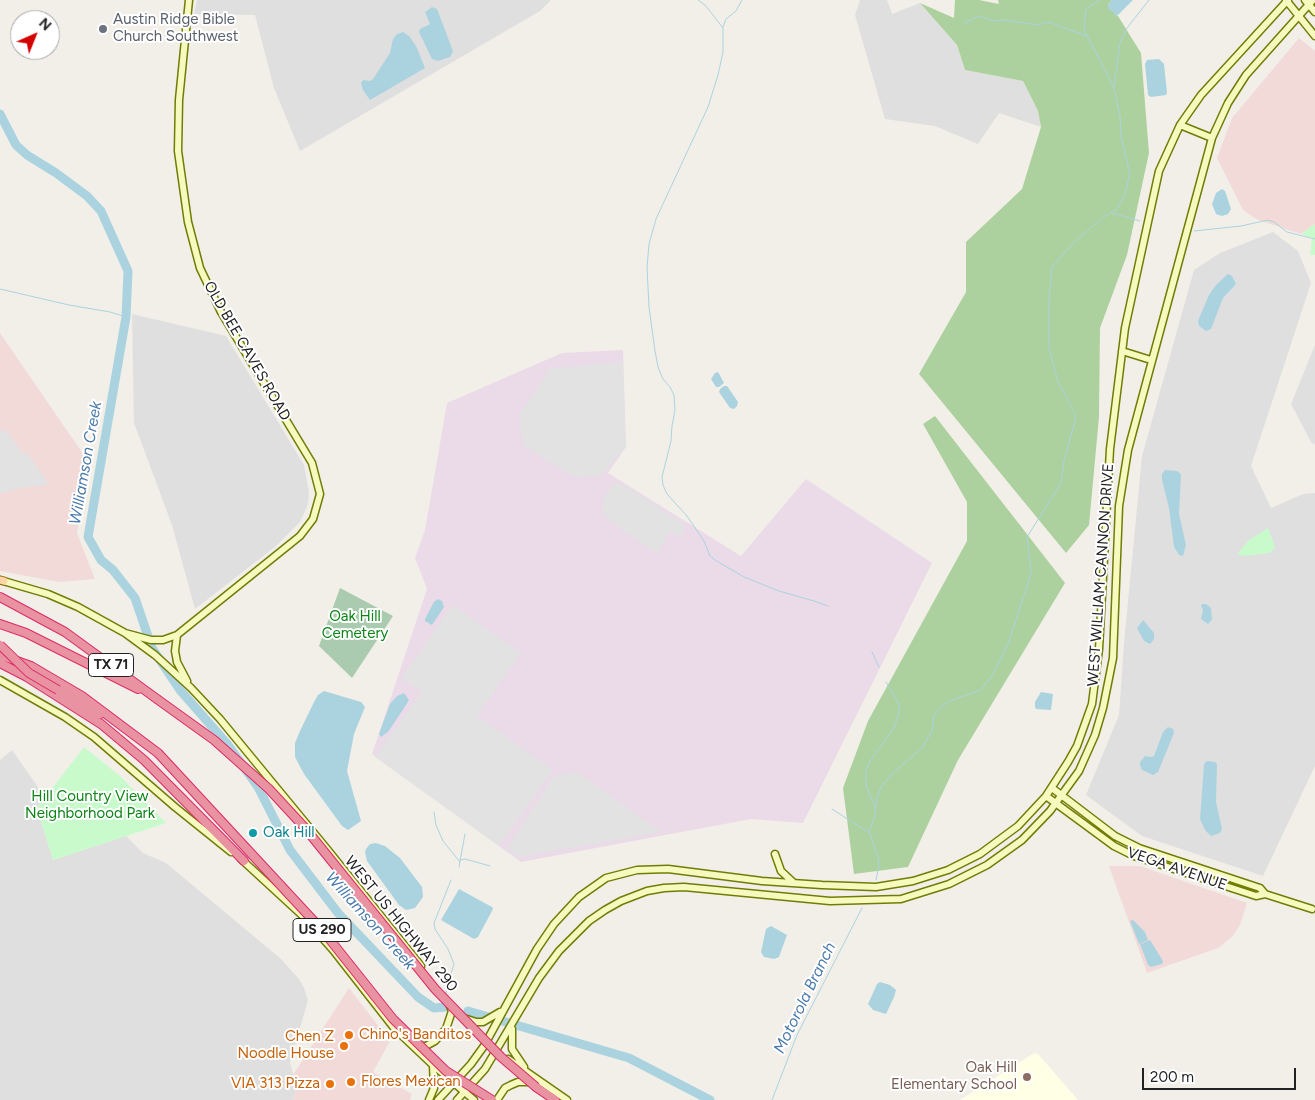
<!DOCTYPE html>
<html>
<head>
<meta charset="utf-8">
<style>
	body { margin:0 }
	#map { position:relative; width:1315px; height:1100px; overflow:hidden; background:#f2efe9; font-family:Figtree,sans-serif }
	canvas { display:block }
	.north { position:absolute; left:10px; top:10px; width:50px; height:50px; box-sizing:border-box; background:#fff; border:1px solid #a7a7a7; border-radius:50%; rotate:44deg; font-size:14px; font-weight:700; line-height:20px; text-align:center; color:#222 }
	.north::after { content:''; display:block; margin:auto; width:18px; height:22px; background:#d40000; clip-path:polygon(50% 0,100% 100%,50% 72%,0 100%) }
	.scale { position:absolute; left:1142px; top:1068px; width:154px; height:22px; box-sizing:border-box; border:2px solid #222; border-top:0; padding-left:6px; font-size:15px; line-height:18px; white-space:nowrap; color:#222; -webkit-text-stroke:4px #fff; paint-order:stroke }
</style>
</head>
<body>
<div id="map">
<canvas width="1315" height="1100"></canvas>
<div class="north">N</div>
<div class="scale">200 m</div>
</div>
<script>
const c = document.querySelector('canvas').getContext('2d');
c.lineJoin = 'round';
function fillPath(path, color) {
  c.fillStyle = color;
  c.fill(path, 'evenodd');
}
function shape(rows) {
  const path = new Path2D();
  for (const r of rows) {
    path.moveTo(r[0], r[1]);
    for (let i = 2; i < r.length; i += 2) path.lineTo(r[i], r[i + 1]);
  }
  return path;
}
function stroke(path, color, width, dash) {
  c.strokeStyle = color;
  c.lineWidth = width;
  c.lineCap = dash ? 'butt' : 'round';
  c.setLineDash(dash || []);
  c.stroke(path);
}
function write(font, color, halo, rows, align = 'center') {
  c.font = font + ' Figtree,sans-serif';
  c.lineWidth = 4;
  c.setLineDash([]);
  c.textBaseline = 'middle';
  c.strokeStyle = halo;
  c.fillStyle = color;
  for (const [text, x, y, turn = 0] of rows) {
    c.save();
    c.translate(x, y);
    c.rotate((+turn || 0) * Math.PI / 180);
    c.textAlign = isNaN(turn) ? turn : align;
    if (halo) c.strokeText(text, 0, 0);
    c.fillText(text, 0, 0);
    c.restore();
  }
}
fillPath(shape([
	[197,0,551,0,540,11,300,151,274,88,255,15,194,14],
	[860,0,887,0,892,14,920,3,957,45,965,70,1023,81,1038,111,1041,127,999,113,978,144,935,126,885,119,855,15],
	[1273,232,1298,251,1311,283,1251,466,1271,508,1303,494,1315,493,1315,766,1263,876,1142,836,1086,795,1119,715,1124,643,1142,456,1194,270,1220,253],
	[132,314,226,336,304,465,309,492,308,504,300,522,276,546,195,609,172,525,134,423],
	[1315,345,1315,445,1311,442,1291,404],
	[12,750,45,797,37,808,53,860,126,836,143,853,166,863,281,959,299,979,304,988,308,1000,290,1063,297,1088,293,1100,0,1100,0,760]
]), '#e0dfdf');
fillPath(shape([
	[1299,38,1315,51,1315,224,1301,234,1258,220,1243,210,1217,158,1232,118],
	[0,333,90,464,77,533,95,579,59,582,0,571],
	[1109,866,1140,866,1247,903,1240,925,1232,937,1218,948,1147,973],
	[349,988,390,1041,373,1072,412,1094,410,1100,293,1100,297,1088,293,1075]
]), '#f2dad9');
fillPath(shape([
	[623,350,626,447,608,473,741,556,806,479,932,563,803,823,751,819,521,862,372,754,427,589,415,558,425,530,447,403,562,353]
]), '#ebdbe8');
fillPath(shape([
	[1034,1053,1038,1054,1078,1100,960,1100]
]), '#ffffe5');
fillPath(shape([
	[955,0,979,0,999,4,998,0,1112,0,1108,5,1117,16,1118,16,1141,53,1149,153,1127,255,1100,328,1099,417,1089,525,1066,553,919,374,966,292,966,242,1022,189,1041,127,1038,111,1023,81,965,70,957,45,920,3,954,18],
	[935,416,1065,583,958,760,908,867,854,874,843,788,868,721,967,541,967,502,923,424]
]), '#add19e');
fillPath(shape([
	[340,588,393,616,352,678,319,646]
]), '#aacbaf');
fillPath(shape([
	[1315,224,1315,255,1310,255,1312,238,1301,234],
	[1268,528,1275,547,1270,553,1244,556,1237,554,1249,540],
	[84,747,120,776,166,823,53,860,37,808]
]), '#c8facc');
fillPath(shape([
	[623,362,626,447,601,476,574,477,523,445,519,415,551,368],
	[6,429,23,454,27,452,48,483,46,485,19,488,0,494,0,430,3,431],
	[614,482,628,487,685,525,681,538,670,531,657,554,606,518,603,511,602,502],
	[453,605,521,653,477,716,553,770,499,846,375,757,422,692,401,678],
	[577,772,661,832,518,857,507,848,554,776]
]), '#e2e2e2');
fillPath(shape([
	[1112,0,1133,0,1117,16,1108,8,1108,5],
	[432,7,437,9,453,51,450,57,438,61,432,59,419,32,420,29,430,24,425,12],
	[403,32,409,36,416,46,425,68,370,100,363,90,361,83,363,80,370,81,373,79,390,53,393,39,397,34],
	[1159,59,1164,64,1167,93,1166,95,1151,97,1148,95,1145,64,1147,60],
	[1222,189,1225,191,1231,209,1228,214,1222,216,1216,214,1212,204,1216,193],
	[1228,274,1232,276,1236,284,1223,298,1211,329,1206,331,1199,326,1198,321,1209,295,1216,285],
	[718,372,724,383,719,387,716,387,711,379,715,373],
	[724,386,727,386,738,402,737,406,734,409,730,408,719,392,720,389],
	[1165,470,1177,471,1181,474,1179,514,1186,545,1183,556,1179,555,1174,547,1169,508,1162,480,1162,474],
	[438,599,442,601,444,607,432,625,425,621,425,619,434,602],
	[1202,604,1206,604,1211,608,1212,620,1208,624,1201,619,1203,610,1201,606],
	[1143,620,1154,633,1154,639,1150,644,1144,641,1137,628],
	[324,691,361,702,365,707,354,734,347,771,361,821,348,830,342,826,304,774,295,757,295,743,300,731,314,702,318,695],
	[1041,692,1053,694,1051,710,1036,709,1035,707,1035,702],
	[404,693,409,700,406,705,388,732,381,737,379,734,390,704,397,696],
	[1168,727,1173,729,1174,733,1158,772,1153,775,1142,770,1140,765,1140,762,1145,756,1151,757,1154,756,1163,732],
	[1207,761,1215,762,1217,764,1216,802,1222,829,1220,833,1211,836,1205,830,1200,819,1204,764],
	[376,843,385,846,400,858,422,887,423,897,415,908,406,910,399,905,367,861,365,852,366,849,370,844],
	[459,889,492,907,493,909,478,937,474,939,441,920],
	[1133,920,1145,932,1148,940,1139,944,1130,921],
	[771,926,787,935,779,957,774,959,764,957,761,952,766,929],
	[1150,940,1163,961,1162,964,1151,967,1148,965,1140,944],
	[880,982,890,985,896,990,894,997,886,1014,873,1010,868,1004,877,984]
]), '#aad3df');
stroke(shape([
	[698,0,705,5,723,28,723,52,718,75,708,107,656,219,649,244,647,267,649,307,655,351,658,367,663,379,670,387,674,395,675,410,672,426,671,441,662,477,663,485,667,494,687,516,704,541,710,556,715,560,744,577,779,591,814,601,828,606],
	[964,23,979,16,993,21,1004,20,1038,25,1048,22,1087,36],
	[723,27,726,19,736,11,742,0],
	[1114,87,1120,43,1127,28,1149,0],
	[1112,213,1140,221],
	[1194,231,1241,226,1268,220,1274,222,1287,232,1315,239],
	[0,289,69,305,110,312,126,317],
	[872,652,879,667],
	[875,808,866,785,866,771,870,761,894,728,900,710,898,702,886,682],
	[832,809,869,833],
	[434,812,436,825,443,841,460,862],
	[460,860,465,859,490,866],
	[459,867,465,834],
	[876,880,879,865,878,857,869,831,875,815,877,798,881,787,892,774,922,748,932,731,934,715,943,705,957,698,981,690,993,674,1008,644,1029,580,1031,570,1027,537,1061,483,1064,461,1075,421,1075,414,1058,382,1049,348,1049,299,1052,267,1075,241,1104,217,1116,210,1124,197,1130,174,1121,137,1120,116,1114,88,1085,32,1084,24,1086,9,1099,0],
	[446,994,447,987,454,964,448,949,435,929,434,923,451,880],
	[772,1100,797,1035,862,908]
]), '#aad3df', 1);
stroke(shape([
	[0,114,16,145,27,155,56,173,87,196,101,211,128,271,126,317,88,537,101,560,113,570,135,598,152,648,180,690,228,745,258,787,290,850,338,913,418,997,434,1008,446,1007],
	[468,1011,629,1058,710,1100]
]), '#aad3df', 9);
const secondary = shape([
	[1286,0,1315,36],
	[1305,0,1315,12],
	[1180,125,1212,138],
	[1122,351,1151,360],
	[0,580,48,594,78,607,125,633,155,655,191,688,220,719,327,849,421,966],
	[125,633,151,640,163,640,177,635,300,536,313,519,320,494,312,463,221,312,200,268,188,222,178,151,179,100,189,0],
	[177,635,175,651,177,662,187,681],
	[0,680,65,717,94,737,175,807,231,852],
	[1052,788,1115,836,1139,848,1260,888,1265,894,1312,909],
	[1046,796,1114,846,1134,856,1256,896,1265,894],
	[775,854,781,871,794,883],
	[241,859,304,917,333,950,394,1028,433,1065,474,1100],
	[467,1019,476,1022,483,1022,500,1012],
	[512,1029,512,1049,524,1067],
	[419,1046,426,1046,435,1041,446,1029,452,1011,449,1004],
	[508,1059,567,1100],
	[429,1100,434,1088,433,1065],
	[438,1100,471,1064,484,1046,537,949,554,924,579,897,606,878,637,870,668,869,762,881,822,885,876,887,913,881,948,870,980,854,1018,826,1046,796,1068,762,1077,746,1092,704,1099,649,1110,449,1125,328,1159,171,1180,125,1201,95,1288,0],
	[457,1100,485,1069,539,978,559,951,589,921,605,910,621,901,647,891,664,888,684,887,830,901,901,899,949,884,987,865,1022,840,1050,811,1079,771,1095,735,1103,708,1113,658,1119,506,1128,450,1212,138,1228,103,1246,75,1313,0],
	[497,1100,505,1088,511,1085,518,1082,530,1082]
]);
const primary = shape([
	[0,580,4,581]
]);
const highway = shape([
	[0,597,65,632,157,699],
	[0,624,26,633,138,689],
	[0,655,31,666,82,696,158,753],
	[0,663,27,677,101,724,144,760,244,861],
	[58,690,100,714],
	[536,1087,555,1100]
]);
stroke(secondary, '#707d05', 9);
stroke(primary, '#a06b00', 9);
stroke(highway, '#dc2a67', 10);
stroke(secondary, '#f7fabf', 6);
stroke(primary, '#fcd6a4', 7);
stroke(highway, '#e892a2', 8);
const highwayBridge = shape([
	[0,645,29,673,58,690],
	[157,699,214,740,269,789,305,828,435,989,501,1057,536,1087],
	[158,753,323,931,393,1019,446,1071,492,1100]
]);
stroke(highwayBridge, '#dc2a67', 10, []);
stroke(highwayBridge, '#e892a2', 8);
for (const [x, y, r, color] of [
	[103,29,5,"#6b7280"],
	[253,833,5,"#0f9aa8"],
	[349,1035,5,"#e8710a"],
	[344,1046,5,"#e8710a"],
	[1027,1077,5,"#8d6e63"],
	[351,1082,5,"#e8710a"],
	[330,1084,5,"#e8710a"]
]) {
  const dot = new Path2D();
  dot.arc(x, y, r, 0, 2 * Math.PI);
  c.fillStyle = color;
  c.fill(dot);
  stroke(dot, '#fff', 2);
}
for (const [x, y, w] of [
	[111,665,45],
	[322,930,58]
]) {
  const box = new Path2D();
  box.roundRect(x - w / 2, y - 11.5, w, 23, 4);
  c.fillStyle = '#fff';
  c.fill(box);
  stroke(box, '#222', 1);
}
write('bold 14px', '#222', null, [
	["TX 71",111,665],
	["US 290",322,930]
]);
write('15px', '#5b616d', '#fff', [
	["Austin Ridge Bible",113,20],
	["Church Southwest",113,37]
], 'left');
write('15px', '#222', '#fff', [
	["OLD BEE CAVES ROAD",247,351,60],
	["WEST WILLIAM CANNON DRIVE",1101,575,-86],
	["VEGA AVENUE",1177,869,19],
	["WEST US HIGHWAY 290",401,924,51]
]);
write('15px', '#0c8416', '#fff', [
	["Oak Hill",355,617],
	["Cemetery",355,634],
	["Hill Country View",90,797],
	["Neighborhood Park",90,814]
]);
write('15px', '#0d838f', '#fff', [
	["Oak Hill",263,833]
], 'left');
write('15px', '#c56008', '#fff', [
	["Chino's Banditos",359,1035],
	["Chen Z",334,1037,"right"],
	["Noodle House",334,1054,"right"],
	["Flores Mexican",361,1082],
	["VIA 313 Pizza",320,1084,"right"]
], 'left');
write('15px', '#785e54', '#fff', [
	["Oak Hill",1017,1068],
	["Elementary School",1017,1085]
], 'right');
write('italic 16px', '#4a7aab', '#fff', [
	["Williamson Creek",86,463,-80],
	["Williamson Creek",370,921,48],
	["Motorola Branch",805,998,-64]
]);
</script>
</body>
</html>
